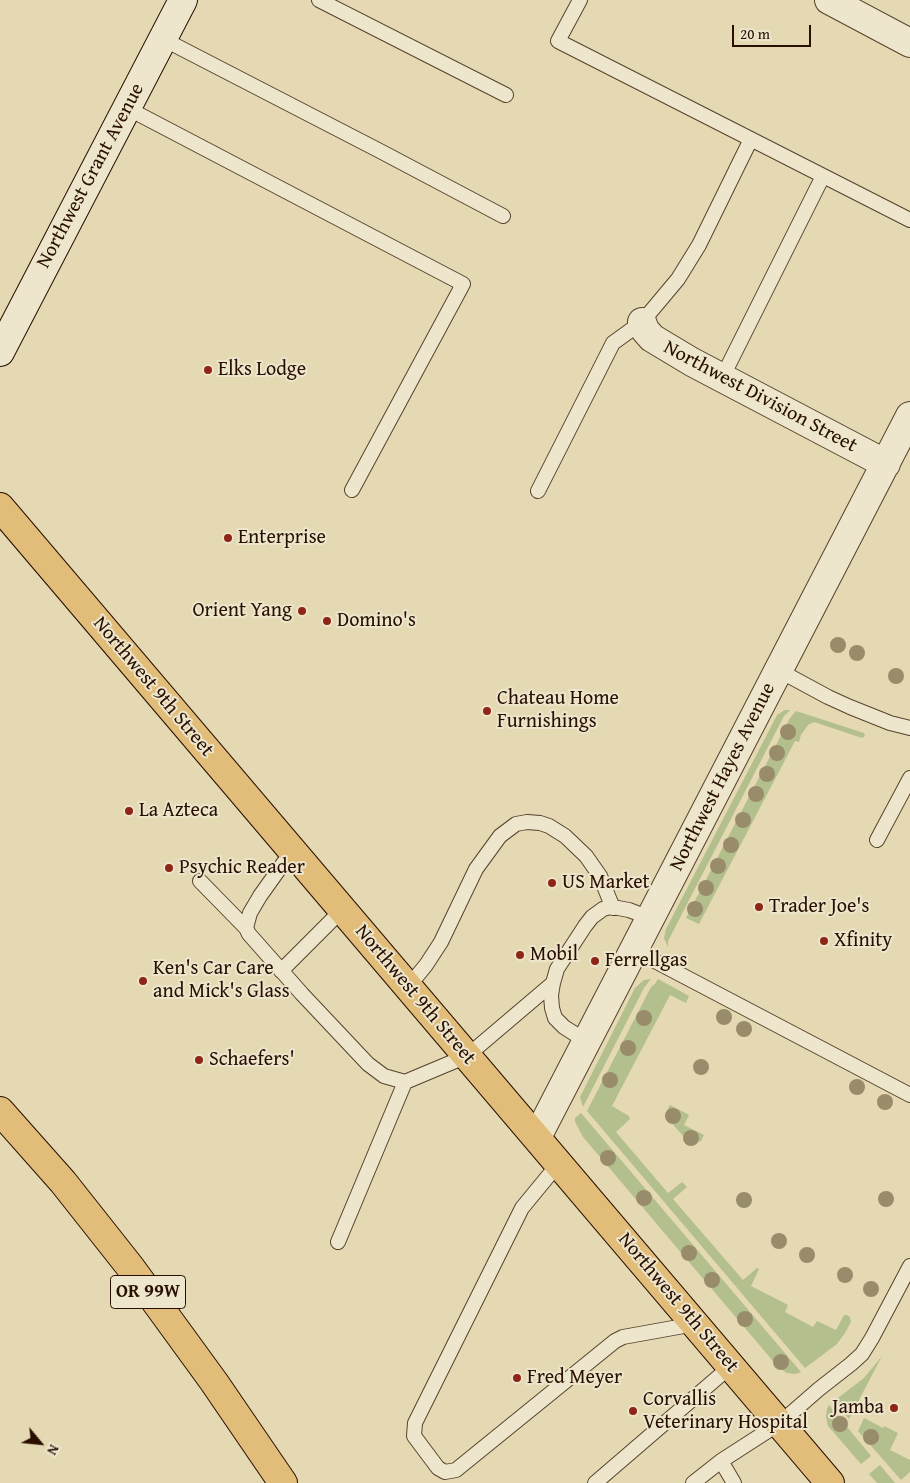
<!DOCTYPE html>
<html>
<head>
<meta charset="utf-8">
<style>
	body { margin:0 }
	#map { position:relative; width:910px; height:1483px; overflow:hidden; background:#e4d9b2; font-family:"Gentium Book Plus",serif }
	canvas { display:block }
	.north { position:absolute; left:15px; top:1418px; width:50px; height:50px; -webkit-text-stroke:4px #ede6cd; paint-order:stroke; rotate:118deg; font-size:14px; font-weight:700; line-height:20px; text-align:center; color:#280f00 }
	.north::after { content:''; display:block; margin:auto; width:18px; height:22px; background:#280f00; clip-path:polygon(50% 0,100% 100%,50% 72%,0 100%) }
	.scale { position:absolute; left:732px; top:25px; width:79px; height:22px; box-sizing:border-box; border:2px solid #280f00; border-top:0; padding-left:6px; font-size:15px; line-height:18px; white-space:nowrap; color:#280f00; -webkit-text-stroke:4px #ede6cd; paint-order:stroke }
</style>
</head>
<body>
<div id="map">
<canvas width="910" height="1483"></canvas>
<div class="north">N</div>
<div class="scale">20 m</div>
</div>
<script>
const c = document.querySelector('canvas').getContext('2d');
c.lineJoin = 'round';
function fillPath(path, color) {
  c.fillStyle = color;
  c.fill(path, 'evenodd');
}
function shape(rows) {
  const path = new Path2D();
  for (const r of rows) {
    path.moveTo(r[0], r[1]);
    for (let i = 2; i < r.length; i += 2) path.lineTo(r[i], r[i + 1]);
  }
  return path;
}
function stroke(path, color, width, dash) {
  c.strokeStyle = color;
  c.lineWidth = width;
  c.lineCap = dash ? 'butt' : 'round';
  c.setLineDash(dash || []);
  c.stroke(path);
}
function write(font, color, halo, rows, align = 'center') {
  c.font = font + ' "Gentium Book Plus",serif';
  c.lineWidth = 4;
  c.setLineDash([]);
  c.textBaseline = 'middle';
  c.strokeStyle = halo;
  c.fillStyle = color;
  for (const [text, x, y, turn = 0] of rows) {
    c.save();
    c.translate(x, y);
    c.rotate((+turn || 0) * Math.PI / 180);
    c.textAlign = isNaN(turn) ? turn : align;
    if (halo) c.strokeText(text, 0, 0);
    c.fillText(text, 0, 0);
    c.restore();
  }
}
fillPath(shape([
	[785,710,790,710,784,716,668,941,668,947,664,938,666,929,775,719,777,715],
	[796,711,864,733,865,736,862,738,814,722,808,725,801,735,799,742,795,741,699,924,686,918,790,718],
	[651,979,644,988,583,1107,580,1097,635,988,644,980],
	[658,979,689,996,686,1003,670,995,612,1106,629,1116,630,1119,616,1132,668,1193,682,1182,687,1187,673,1199,743,1280,757,1268,759,1269,751,1286,788,1305,785,1312,813,1327,817,1321,836,1330,844,1315,847,1315,850,1317,851,1322,845,1333,837,1344,805,1368,587,1111,651,987,655,984],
	[670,1105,689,1115,684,1125,704,1135,701,1141,693,1144,688,1142,665,1115],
	[581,1113,801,1372,795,1374,787,1373,778,1367,583,1137,575,1122,575,1118],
	[882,1356,849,1419,834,1401,864,1378],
	[829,1405,871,1456,861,1464,828,1426,826,1417,827,1409],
	[864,1418,883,1428,884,1426,898,1433,890,1450,910,1460,910,1472,901,1480,858,1431],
	[880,1465,895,1483,877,1483,869,1474]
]), '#b3bf8d');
const service = shape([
	[319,0,506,95],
	[580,0,558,41,910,220],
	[163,39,380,151,503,216],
	[127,108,463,284,352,490],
	[722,378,823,176],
	[538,491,613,343,642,322,678,279,699,245,751,139],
	[778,670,828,697,850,707,890,723,910,728],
	[877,840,910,778],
	[292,851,260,896,250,913,246,928,249,934,302,994,368,1064,384,1076,405,1082,467,1056,553,983],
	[200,881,246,928],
	[634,950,910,1095],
	[281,971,342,910],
	[408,987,426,965,441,942,476,869,500,836,516,824,527,822,540,823,549,826,565,836,586,856,600,876,613,908],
	[586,1041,564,1027,555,1018,552,1008,551,995,553,983,557,969,585,926,592,917,603,909,610,907,618,908,629,910,650,918],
	[559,1163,522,1208,415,1423,414,1436,438,1468,445,1472,456,1470,615,1341,623,1337,695,1324],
	[338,1242,405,1082],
	[721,1461,734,1483],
	[595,1483,731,1366],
	[693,1483,721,1461,780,1423,819,1389,851,1364,862,1354,872,1338,910,1266]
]);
const minor = shape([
	[642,322,645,330,652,338,692,362,886,464],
	[537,1137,910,416]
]);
const tertiary = shape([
	[829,0,910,43]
]);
const secondary = shape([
	[0,352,183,0]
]);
const primary = shape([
	[0,507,830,1483]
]);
const trunk = shape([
	[0,1111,63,1182,131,1268,214,1382,283,1483]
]);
stroke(service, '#57422c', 16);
stroke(minor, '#57422c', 30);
stroke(tertiary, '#57422c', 30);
stroke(secondary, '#280f00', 30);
stroke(primary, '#280f00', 30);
stroke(trunk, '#280f00', 30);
stroke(service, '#ede6cd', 14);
stroke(minor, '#ede6cd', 28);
stroke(tertiary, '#ede6cd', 28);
stroke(secondary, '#ede6cd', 28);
stroke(primary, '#e2bc79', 28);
stroke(trunk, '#e2bc79', 28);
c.fillStyle = '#988c6b';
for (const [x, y] of [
	[838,645],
	[857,653],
	[896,676],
	[788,732],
	[777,753],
	[767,774],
	[756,794],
	[743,820],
	[731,845],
	[718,866],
	[706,888],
	[695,909],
	[724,1017],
	[644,1018],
	[744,1029],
	[628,1048],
	[701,1067],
	[610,1080],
	[857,1087],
	[885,1102],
	[673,1116],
	[691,1138],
	[608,1158],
	[644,1198],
	[886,1199],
	[744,1200],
	[779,1241],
	[689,1253],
	[807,1255],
	[845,1275],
	[712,1280],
	[871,1289],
	[745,1319],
	[781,1362],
	[840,1424],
	[871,1437]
]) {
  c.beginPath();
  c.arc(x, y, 8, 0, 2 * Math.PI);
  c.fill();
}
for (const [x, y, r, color] of [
	[208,370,5,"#8f2418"],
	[228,538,5,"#8f2418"],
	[302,611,5,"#8f2418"],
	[327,621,5,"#8f2418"],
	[487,711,5,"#8f2418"],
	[129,811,5,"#8f2418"],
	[169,868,5,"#8f2418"],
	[552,883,5,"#8f2418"],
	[759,907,5,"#8f2418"],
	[824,941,5,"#8f2418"],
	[520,955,5,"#8f2418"],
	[595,961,5,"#8f2418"],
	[143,981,5,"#8f2418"],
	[199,1060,5,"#8f2418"],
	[517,1378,5,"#8f2418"],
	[894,1408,5,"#8f2418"],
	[633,1411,5,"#8f2418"]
]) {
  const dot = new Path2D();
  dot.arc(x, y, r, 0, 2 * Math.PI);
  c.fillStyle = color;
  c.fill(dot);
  stroke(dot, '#ede6cd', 2);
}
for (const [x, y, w] of [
	[148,1292,75]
]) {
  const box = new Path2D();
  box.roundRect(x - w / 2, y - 16.5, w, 33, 4);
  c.fillStyle = '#ede6cd';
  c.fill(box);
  stroke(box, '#280f00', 1);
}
write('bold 19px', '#280f00', null, [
	["OR 99W",148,1292]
]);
write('20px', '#280f00', '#ede6cd', [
	["Northwest Grant Avenue",91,176,-62],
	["Northwest Division Street",760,397,28],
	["Northwest 9th Street",153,687,50],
	["Northwest Hayes Avenue",723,777,-63],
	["Northwest 9th Street",415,995,50],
	["Northwest 9th Street",678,1303,50]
]);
write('20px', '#280f00', '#ede6cd', [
	["Elks Lodge",218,370],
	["Enterprise",238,538],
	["Orient Yang",292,611,"right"],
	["Domino's",337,621],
	["Chateau Home",497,699],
	["Furnishings",497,722],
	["La Azteca",139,811],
	["Psychic Reader",179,868],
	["US Market",562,883],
	["Trader Joe's",769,907],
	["Xfinity",834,941],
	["Mobil",530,955],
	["Ferrellgas",605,961],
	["Ken's Car Care",153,969],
	["and Mick's Glass",153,992],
	["Schaefers'",209,1060],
	["Fred Meyer",527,1378],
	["Corvallis",643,1400],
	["Veterinary Hospital",643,1423],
	["Jamba",884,1408,"right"]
], 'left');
</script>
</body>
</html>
